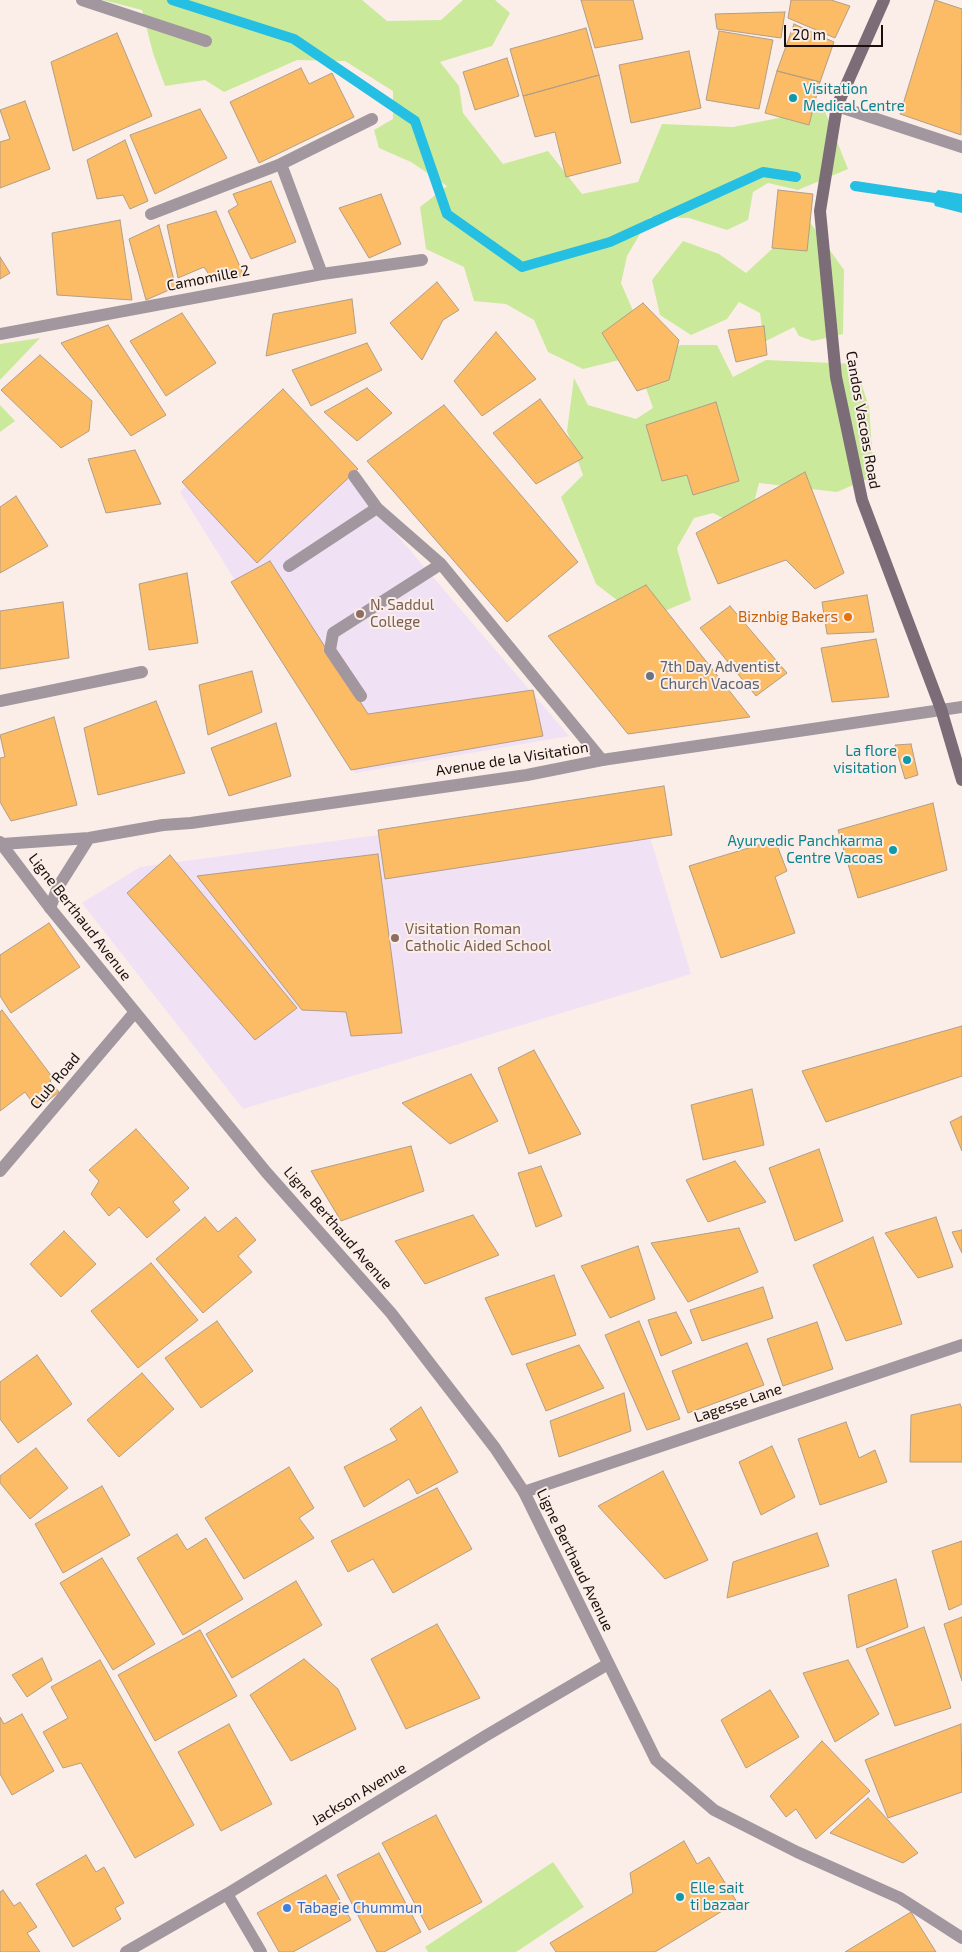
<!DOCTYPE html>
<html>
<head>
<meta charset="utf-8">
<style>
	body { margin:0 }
	#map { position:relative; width:962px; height:1952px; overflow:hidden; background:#fbeee8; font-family:"Exo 2",sans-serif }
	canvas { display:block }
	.scale { position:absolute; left:784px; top:25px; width:99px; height:22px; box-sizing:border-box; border:2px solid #190f0a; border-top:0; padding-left:6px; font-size:15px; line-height:18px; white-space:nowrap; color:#190f0a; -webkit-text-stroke:4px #fbeee8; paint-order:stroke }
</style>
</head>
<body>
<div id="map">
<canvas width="962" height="1952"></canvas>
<div class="scale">20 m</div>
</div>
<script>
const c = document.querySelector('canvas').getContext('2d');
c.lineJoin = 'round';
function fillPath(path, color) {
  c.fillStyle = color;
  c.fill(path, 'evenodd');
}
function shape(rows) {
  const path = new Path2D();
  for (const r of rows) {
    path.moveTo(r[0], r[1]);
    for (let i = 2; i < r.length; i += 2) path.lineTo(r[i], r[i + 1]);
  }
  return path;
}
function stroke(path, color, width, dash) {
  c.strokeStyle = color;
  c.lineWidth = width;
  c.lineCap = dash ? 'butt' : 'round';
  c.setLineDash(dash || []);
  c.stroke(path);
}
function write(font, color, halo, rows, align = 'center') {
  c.font = font + ' "Exo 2",sans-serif';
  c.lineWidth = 4;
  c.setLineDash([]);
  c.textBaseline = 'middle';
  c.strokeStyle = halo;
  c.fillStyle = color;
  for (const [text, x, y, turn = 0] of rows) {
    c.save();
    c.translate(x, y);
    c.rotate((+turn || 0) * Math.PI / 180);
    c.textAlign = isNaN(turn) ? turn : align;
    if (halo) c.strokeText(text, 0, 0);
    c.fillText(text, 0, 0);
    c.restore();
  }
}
fillPath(shape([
	[278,396,569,736,355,773,180,492],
	[639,800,691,974,243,1109,82,903,140,867]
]), '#f1e1f4');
fillPath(shape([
	[103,0,362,0,387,21,441,20,463,0,495,0,510,13,492,46,440,62,459,86,463,113,503,164,548,151,582,194,638,182,662,124,733,127,824,109,848,169,798,190,768,183,753,192,748,220,727,230,689,218,650,217,627,256,621,283,637,320,636,356,583,369,548,352,534,320,506,304,474,301,464,267,426,249,420,207,447,186,411,162,379,148,374,130,393,119,393,91,345,61,297,60,224,92,205,80,165,86,153,53,142,10],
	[809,221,844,270,843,334,813,341,799,336,794,327,764,342,760,313,739,302,727,319,691,335,660,315,652,280,683,241,719,254,746,273,786,236],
	[40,338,0,380,0,344],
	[680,345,717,345,733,377,766,360,855,364,869,407,874,476,837,492,759,483,747,530,713,513,694,518,677,548,691,600,643,620,596,584,561,497,583,475,567,431,574,378,588,405,636,419,653,408,641,374],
	[0,405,15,421,0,432],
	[553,1862,584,1907,516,1952,428,1952,425,1947]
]), '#cae99a');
fillPath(shape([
	[938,190,962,194,962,213,935,206,932,197]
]), '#24bfe2');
stroke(shape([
	[172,0,294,39,415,121,447,214,522,267,610,242,763,172,796,177],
	[855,186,962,202]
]), '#24bfe2', 10);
const building = shape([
	[581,0,633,0,643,39,595,48,581,0],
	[791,0,831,0,850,6,835,38,788,18,791,0],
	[935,0,962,9,961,135,900,114,935,0],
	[785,12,781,38,717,29,715,14,785,12],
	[794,24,834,42,820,82,777,71,794,24],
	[586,28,599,75,523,96,510,49,586,28],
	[719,31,773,40,759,109,706,100,719,31],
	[117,33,152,116,73,151,51,62,117,33],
	[689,51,701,108,631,123,619,65,689,51],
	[507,58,519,96,475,110,463,72,507,58],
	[301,68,309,84,332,73,354,117,259,163,230,102,301,68],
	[777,71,820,82,809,125,765,113,777,71],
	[599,75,621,163,566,177,555,132,535,137,523,96,599,75],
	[25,101,50,169,0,188,0,142,10,139,0,110,25,101],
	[200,109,227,158,155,194,130,135,200,109],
	[125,140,148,201,130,209,123,195,97,199,87,160,125,140],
	[271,181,296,242,251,259,228,211,238,205,233,194,271,181],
	[778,190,813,194,807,251,772,248,778,190],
	[381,194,401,244,369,258,339,208,381,194],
	[216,211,244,276,214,282,204,267,178,278,167,225,216,211],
	[120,220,132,300,57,295,52,233,120,220],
	[159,225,176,287,146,300,129,239,159,225],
	[0,257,10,273,0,279,0,257],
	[437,282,459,310,443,320,422,360,390,323,437,282],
	[352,299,356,333,266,356,273,314,352,299],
	[643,303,679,340,669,380,637,391,602,333,643,303],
	[182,313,216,363,166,396,130,341,182,313],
	[108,325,166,415,131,436,61,343,108,325],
	[764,326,767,355,736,362,728,330,764,326],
	[496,332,536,379,482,416,454,381,496,332],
	[367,343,382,370,311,406,292,370,367,343],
	[40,355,92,401,89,431,61,448,1,390,40,355],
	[367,388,392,413,357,441,324,412,367,388],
	[283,389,358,469,257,563,182,482,283,389],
	[540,399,583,458,536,484,493,433,540,399],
	[716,402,739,481,693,495,687,475,662,481,646,425,716,402],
	[444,405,578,562,507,622,367,461,444,405],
	[135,450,161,504,106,513,88,459,135,450],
	[805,472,844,573,815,589,786,560,718,584,696,533,805,472],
	[16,496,48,546,0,573,0,507,16,496],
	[270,561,368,714,533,690,543,736,351,770,231,582,270,561],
	[187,573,198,643,149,650,139,584,187,573],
	[646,585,750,717,628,734,548,636,646,585],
	[867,595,874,632,827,634,822,602,867,595],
	[63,602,69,658,0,669,0,611,63,602],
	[730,606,787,673,756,696,700,628,730,606],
	[876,639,889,697,832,702,821,648,876,639],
	[252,671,262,712,208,735,199,685,252,671],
	[156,701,185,773,98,795,84,728,156,701],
	[54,717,77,805,11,821,0,802,0,758,5,757,0,735,54,717],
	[276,723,291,776,229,796,211,748,276,723],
	[911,744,918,775,905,779,895,745,911,744],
	[664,786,672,835,385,879,378,830,664,786],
	[933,803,947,870,858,898,838,830,933,803],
	[775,840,787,871,775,877,795,933,721,958,689,866,775,840],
	[378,854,402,1033,351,1036,346,1012,302,1010,197,876,378,854],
	[170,855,297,1008,255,1040,127,893,170,855],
	[49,923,80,967,11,1013,0,996,0,955,49,923],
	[2,1010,53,1078,50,1081,59,1092,37,1109,25,1092,0,1111,0,1012,2,1010],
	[962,1026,962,1076,826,1122,802,1071,962,1026],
	[534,1050,581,1134,529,1154,498,1068,534,1050],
	[471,1074,498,1121,450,1144,402,1103,471,1074],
	[752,1089,764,1145,703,1160,691,1105,752,1089],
	[962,1116,962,1151,950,1122,962,1116],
	[136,1129,189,1188,173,1202,180,1210,147,1238,119,1207,109,1216,91,1194,99,1181,89,1170,136,1129],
	[411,1146,424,1191,341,1221,311,1171,411,1146],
	[819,1149,843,1221,795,1241,769,1168,819,1149],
	[735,1161,766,1202,708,1222,686,1180,735,1161],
	[541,1166,562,1216,536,1227,518,1173,541,1166],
	[473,1215,499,1255,425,1284,395,1241,473,1215],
	[205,1217,218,1232,236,1217,256,1240,238,1256,252,1272,203,1313,156,1259,205,1217],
	[936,1217,953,1267,918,1278,885,1233,936,1217],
	[739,1228,758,1272,688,1302,651,1243,739,1228],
	[962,1230,962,1253,952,1232,962,1230],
	[64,1231,96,1264,61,1297,30,1264,64,1231],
	[873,1237,902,1324,846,1341,813,1265,873,1237],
	[638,1246,655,1299,610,1318,581,1266,638,1246],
	[151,1263,198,1320,138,1368,91,1311,151,1263],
	[554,1275,576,1335,512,1355,485,1298,554,1275],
	[763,1287,773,1318,702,1341,690,1310,763,1287],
	[676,1312,692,1343,661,1356,648,1320,676,1312],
	[217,1321,253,1371,201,1408,165,1358,217,1321],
	[639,1321,680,1419,647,1430,605,1335,639,1321],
	[817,1322,833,1369,783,1386,767,1339,817,1322],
	[747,1343,764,1385,688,1413,672,1371,747,1343],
	[579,1345,604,1388,546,1411,526,1364,579,1345],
	[37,1355,72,1404,18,1443,0,1419,0,1382,37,1355],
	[142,1373,174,1409,119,1457,87,1420,142,1373],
	[624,1393,631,1431,559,1457,550,1421,624,1393],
	[960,1404,962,1409,962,1462,910,1462,911,1415,960,1404],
	[421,1407,458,1472,417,1494,409,1479,364,1507,344,1467,397,1440,390,1429,421,1407],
	[846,1422,859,1458,875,1450,887,1482,820,1505,798,1439,846,1422],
	[772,1446,795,1497,761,1515,739,1462,772,1446],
	[36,1448,68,1488,30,1519,0,1483,0,1476,36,1448],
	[289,1467,314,1508,299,1518,314,1538,244,1579,205,1518,289,1467],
	[663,1471,708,1560,665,1579,598,1506,663,1471],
	[102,1486,130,1535,63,1573,35,1524,102,1486],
	[437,1488,472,1549,393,1593,373,1559,348,1572,331,1541,437,1488],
	[817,1533,829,1566,727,1598,733,1562,817,1533],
	[177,1534,187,1550,206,1538,243,1599,183,1635,137,1558,177,1534],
	[962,1541,962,1604,949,1610,932,1551,962,1541],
	[102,1558,155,1644,113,1670,60,1583,102,1558],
	[896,1579,908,1627,857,1648,848,1595,896,1579],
	[296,1581,322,1625,232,1678,206,1634,296,1581],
	[962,1617,962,1681,944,1624,962,1617],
	[437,1624,480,1698,406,1729,371,1659,437,1624],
	[924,1627,951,1708,895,1726,866,1649,924,1627],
	[200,1630,237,1696,155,1741,118,1675,200,1630],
	[42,1658,52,1680,27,1697,12,1675,42,1658],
	[304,1659,338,1689,356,1729,291,1761,250,1695,304,1659],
	[100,1660,194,1825,135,1858,81,1763,63,1768,43,1732,68,1718,51,1687,100,1660],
	[848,1660,879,1714,835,1742,803,1673,848,1660],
	[770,1690,799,1737,746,1768,721,1720,770,1690],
	[22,1714,54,1771,12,1795,0,1774,0,1717,4,1724,22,1714],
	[229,1724,272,1804,221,1831,178,1752,229,1724],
	[961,1724,962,1792,888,1818,865,1760,961,1724],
	[822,1741,870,1791,816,1839,796,1809,786,1817,770,1796,822,1741],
	[868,1798,918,1853,903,1863,830,1833,868,1798],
	[436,1815,482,1902,429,1930,382,1843,436,1815],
	[684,1841,697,1864,709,1857,737,1902,655,1952,556,1952,550,1943,633,1893,630,1873,684,1841],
	[379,1853,421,1932,384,1952,377,1952,337,1875,379,1853],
	[86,1855,96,1872,104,1867,124,1903,115,1908,121,1919,73,1947,36,1884,86,1855],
	[326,1875,351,1920,293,1952,279,1952,257,1913,326,1875],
	[3,1890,14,1906,20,1902,37,1927,27,1933,40,1952,0,1952,0,1892,3,1890],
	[911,1912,936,1952,845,1952,911,1912]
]);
fillPath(building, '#fcbb65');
stroke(building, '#b19e87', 1);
stroke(shape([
	[354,476,377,508,441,564,602,760],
	[289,566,377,508],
	[361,696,330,650,333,633,441,564],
	[0,701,142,672]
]), '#a2979f', 12);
stroke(shape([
	[82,0,206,41],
	[281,164,322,274],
	[151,214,281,164,372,119],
	[0,334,322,274,422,260],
	[2,844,89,838,163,825,191,823,527,775,602,760,962,707],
	[50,908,58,887,89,838],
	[524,1492,962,1345],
	[227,1894,261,1952],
	[126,1952,227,1894,487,1735,608,1664]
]), '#a2979f', 12);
stroke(shape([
	[837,106,962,147],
	[0,842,50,908,266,1172,391,1313,495,1448,524,1492,656,1760,714,1810,797,1852,900,1898,962,1938],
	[0,1171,135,1012]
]), '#a2979f', 12);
stroke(shape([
	[884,0,837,106,820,211,836,377,862,500,941,709,962,780]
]), '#7c6c78', 12);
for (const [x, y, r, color] of [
	[793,98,5,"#0f9aa8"],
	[360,614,5,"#8d6e63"],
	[848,617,5,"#e8710a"],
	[650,676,5,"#6b7280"],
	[907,760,5,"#0f9aa8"],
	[893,850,5,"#0f9aa8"],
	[395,938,5,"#8d6e63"],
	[680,1897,5,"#0f9aa8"],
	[287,1908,5,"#3f7fe0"]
]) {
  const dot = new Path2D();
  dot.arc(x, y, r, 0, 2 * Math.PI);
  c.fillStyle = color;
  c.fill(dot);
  stroke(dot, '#fbeee8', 2);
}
write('15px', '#0d838f', '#fbeee8', [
	["Visitation",803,89],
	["Medical Centre",803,106],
	["La flore",897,751,"right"],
	["visitation",897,768,"right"],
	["Ayurvedic Panchkarma",883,841,"right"],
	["Centre Vacoas",883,858,"right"],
	["Elle sait",690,1888],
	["ti bazaar",690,1905]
], 'left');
write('15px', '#190f0a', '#fbeee8', [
	["Camomille 2",208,278,-11],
	["Candos Vacoas Road",863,420,80],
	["Avenue de la Visitation",512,759,-9],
	["Ligne Berthaud Avenue",80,917,52],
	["Club Road",55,1081,-50],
	["Ligne Berthaud Avenue",338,1228,49],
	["Lagesse Lane",738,1403,-19],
	["Ligne Berthaud Avenue",575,1560,64],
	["Jackson Avenue",359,1794,-31]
]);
write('15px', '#785e54', '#fbeee8', [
	["N. Saddul",370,605],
	["College",370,622],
	["Visitation Roman",405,929],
	["Catholic Aided School",405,946]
], 'left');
write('15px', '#c56008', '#fbeee8', [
	["Biznbig Bakers",838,617]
], 'right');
write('15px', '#5b616d', '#fbeee8', [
	["7th Day Adventist",660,667],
	["Church Vacoas",660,684]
], 'left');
write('15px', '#366cbe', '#fbeee8', [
	["Tabagie Chummun",297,1908]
], 'left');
</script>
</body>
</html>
